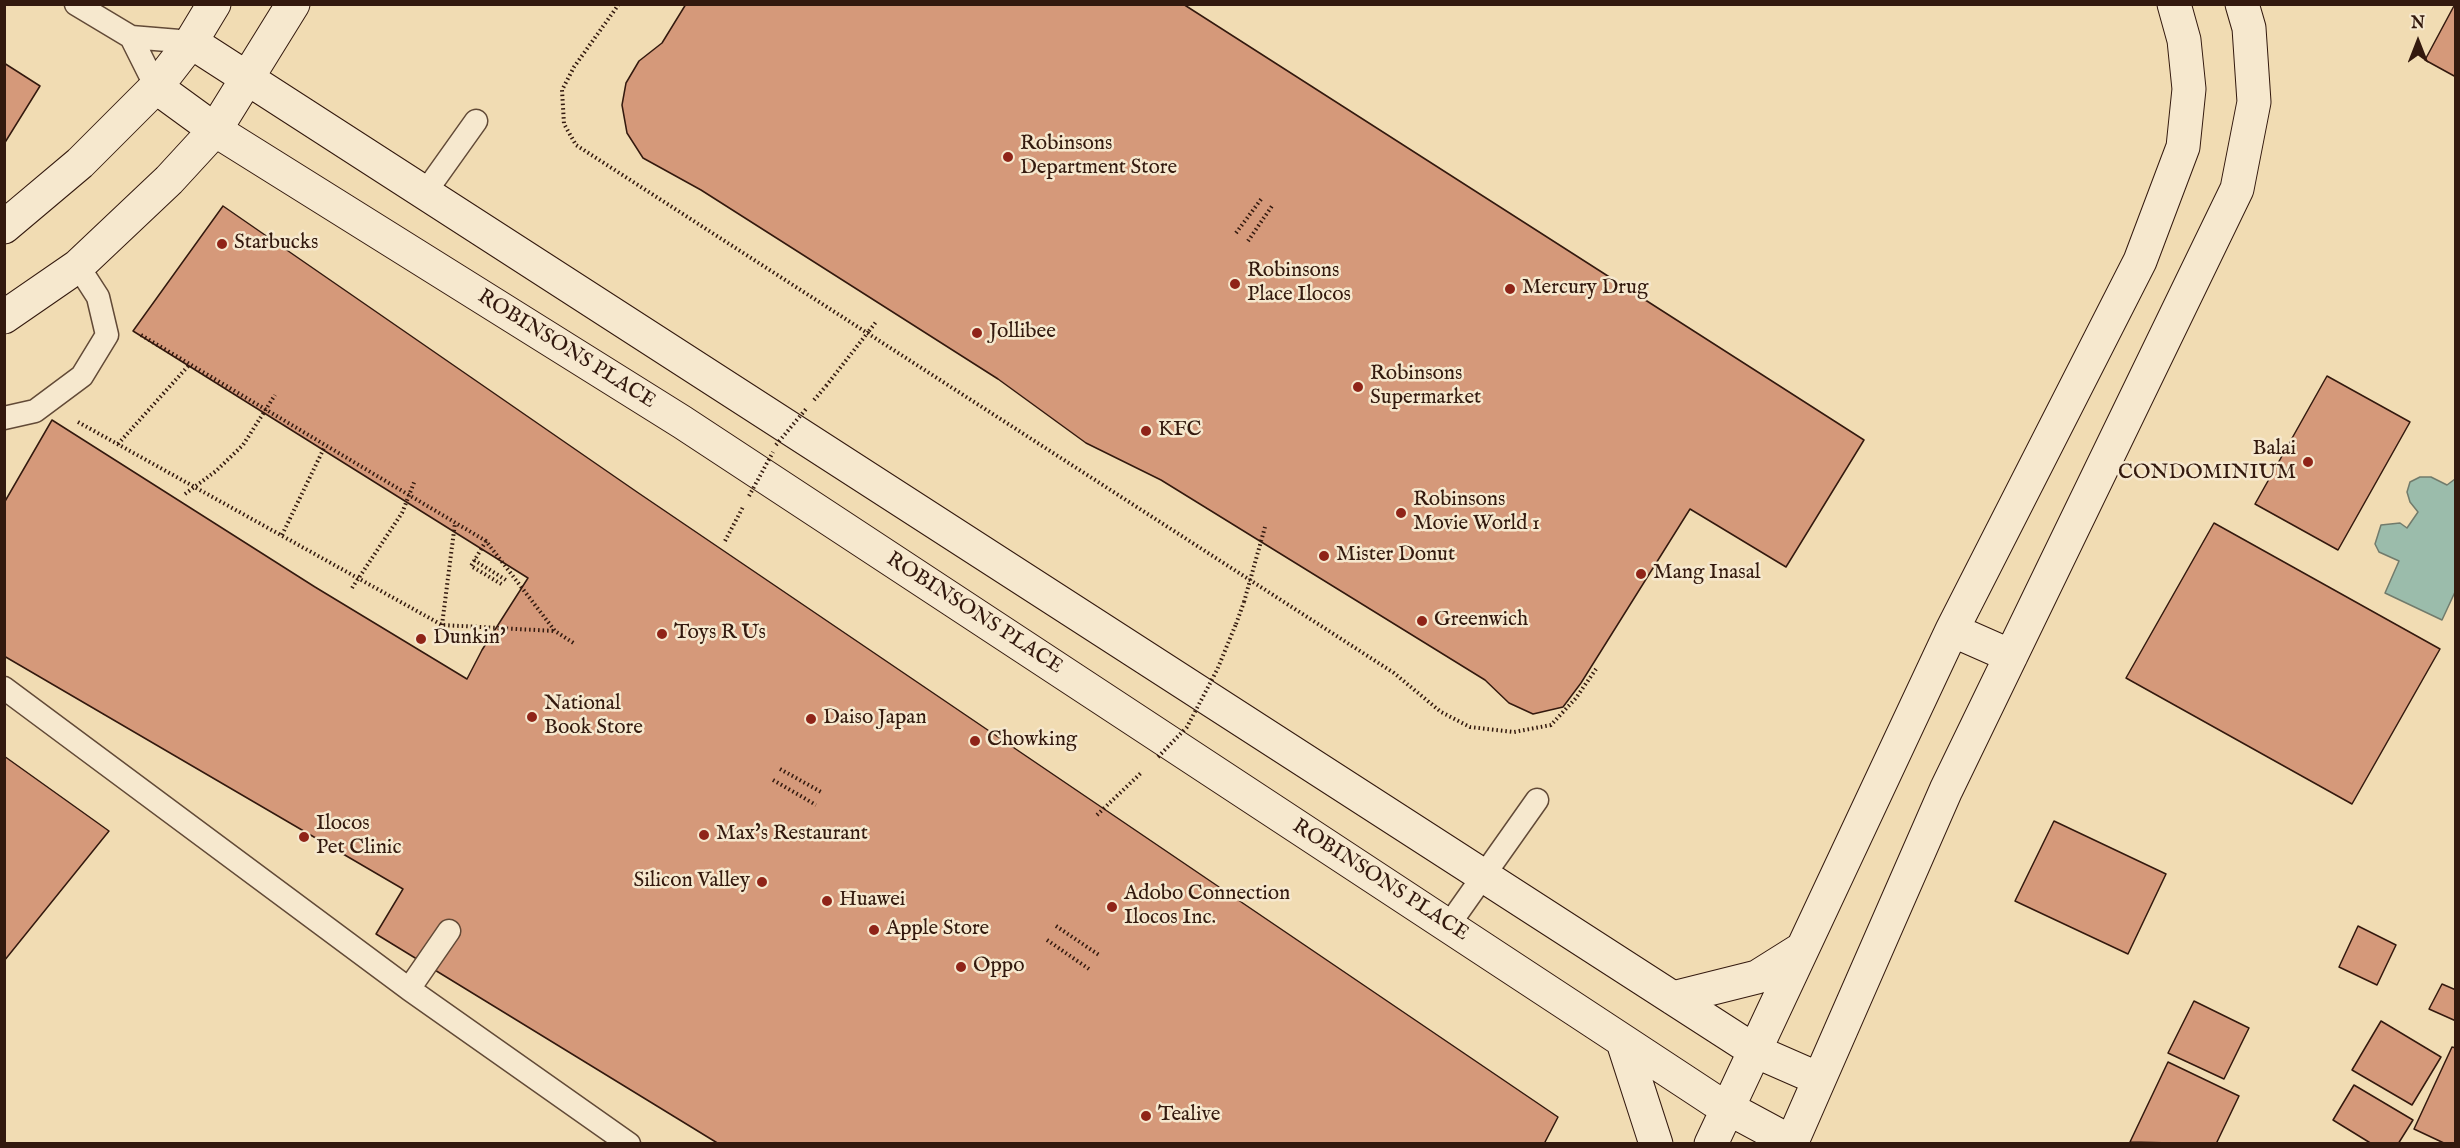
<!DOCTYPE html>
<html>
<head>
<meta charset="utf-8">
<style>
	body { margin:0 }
	#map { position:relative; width:2460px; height:1148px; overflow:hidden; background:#f1dcb3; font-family:"IM FELL English",serif }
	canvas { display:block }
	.frame { position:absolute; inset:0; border:6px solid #33190e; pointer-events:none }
	.north { position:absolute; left:2388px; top:12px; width:60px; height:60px; -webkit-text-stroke:4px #f6e8ce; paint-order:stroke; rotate:0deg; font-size:16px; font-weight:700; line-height:24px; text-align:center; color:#33190e }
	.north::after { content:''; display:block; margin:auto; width:21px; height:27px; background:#33190e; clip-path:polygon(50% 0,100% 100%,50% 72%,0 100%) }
</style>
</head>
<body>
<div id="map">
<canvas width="2460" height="1148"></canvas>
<div class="frame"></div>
<div class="north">N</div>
</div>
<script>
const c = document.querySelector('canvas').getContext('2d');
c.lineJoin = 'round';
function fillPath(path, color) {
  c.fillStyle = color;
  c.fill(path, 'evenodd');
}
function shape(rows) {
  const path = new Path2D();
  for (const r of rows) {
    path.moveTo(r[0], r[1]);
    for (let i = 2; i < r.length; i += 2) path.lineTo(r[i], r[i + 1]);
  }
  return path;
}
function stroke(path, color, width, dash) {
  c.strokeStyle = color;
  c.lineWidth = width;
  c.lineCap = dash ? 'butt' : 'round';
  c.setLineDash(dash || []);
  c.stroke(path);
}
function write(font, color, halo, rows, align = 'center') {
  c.font = font + ' "IM FELL English",serif';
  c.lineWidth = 5;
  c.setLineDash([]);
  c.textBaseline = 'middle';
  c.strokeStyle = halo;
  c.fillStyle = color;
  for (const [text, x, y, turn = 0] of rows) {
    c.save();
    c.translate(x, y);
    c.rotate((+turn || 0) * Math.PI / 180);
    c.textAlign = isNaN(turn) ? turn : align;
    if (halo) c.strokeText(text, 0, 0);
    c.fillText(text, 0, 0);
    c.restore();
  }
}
const water = shape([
	[2420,477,2431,477,2447,485,2455,479,2455,592,2442,620,2385,593,2399,561,2379,552,2375,544,2381,525,2400,523,2407,528,2418,512,2410,502,2407,492,2410,482,2420,477]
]);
fillPath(water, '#9bbcab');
stroke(water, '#717b6c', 1.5);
const building = shape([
	[686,4,1183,4,1864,440,1786,567,1690,509,1581,683,1563,707,1533,714,1509,703,1485,680,1161,480,1086,443,998,379,701,190,643,158,627,133,622,105,626,83,639,61,662,43,686,4],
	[2455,4,2456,4,2456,77,2425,60,2455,4],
	[4,63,40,86,4,144,4,63],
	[223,206,637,492,1558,1117,1544,1144,719,1144,376,934,403,889,4,656,4,503,52,420,315,587,467,679,482,650,528,578,133,331,223,206],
	[2327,376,2410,422,2338,550,2255,504,2327,376],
	[2214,523,2440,649,2352,804,2126,678,2214,523],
	[4,756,109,831,4,961,4,756],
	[2054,821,2166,874,2128,954,2015,901,2054,821],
	[2358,926,2396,945,2377,985,2339,967,2358,926],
	[2442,984,2456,990,2456,1021,2429,1009,2442,984],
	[2194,1001,2249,1028,2224,1079,2168,1053,2194,1001],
	[2381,1021,2441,1057,2412,1105,2352,1070,2381,1021],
	[2452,1047,2456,1048,2456,1140,2454,1144,2446,1144,2414,1129,2452,1047],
	[2168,1062,2239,1096,2216,1144,2130,1142,2168,1062],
	[2354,1085,2413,1120,2398,1144,2372,1144,2333,1120,2354,1085]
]);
fillPath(building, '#d5997a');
stroke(building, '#33190e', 1.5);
const lane = shape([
	[76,4,131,37,191,42],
	[131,37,156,87],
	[424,194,476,121],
	[4,418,35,411,82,376,107,335,98,297,78,266],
	[4,688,409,989,629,1144],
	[1448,926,1537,800],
	[409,989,449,931]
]);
const secondary = shape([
	[191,42,1755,1051,1819,1079],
	[156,87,215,130,682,422,1713,1100,1791,1142],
	[4,227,80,163,156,87,191,42,214,4],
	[4,317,78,266,169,180,215,130,293,4],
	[1952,630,2011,656],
	[1673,998,1757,977,1800,950],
	[1623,1042,1656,1144],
	[1711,1144,1952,630,2140,261,2183,147,2189,89,2184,40,2174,4],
	[1791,1144,1946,790,2237,189,2254,102,2249,28,2242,4]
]);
stroke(lane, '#624a37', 25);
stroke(secondary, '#33190e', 35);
stroke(shape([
	[619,4,574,67,562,90,564,124,576,145,1394,673,1441,712,1470,727,1514,732,1551,725,1576,698,1596,669],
	[1236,233,1262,198],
	[1248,241,1272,206],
	[869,331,876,322],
	[141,335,486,541,555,631,575,644],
	[814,400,826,386],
	[78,422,442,625,555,631],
	[118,444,190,364],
	[282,535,325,446],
	[486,541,471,566,503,585],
	[725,541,743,507],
	[474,560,506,580],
	[1236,624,1244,602],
	[442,625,455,523],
	[780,769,823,793],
	[773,780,816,805],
	[1097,815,1142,772],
	[1056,926,1099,955],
	[1047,940,1089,969]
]), '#33190e', 4, [1.5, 3]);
stroke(lane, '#f6e8ce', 22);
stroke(secondary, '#f6e8ce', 33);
stroke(shape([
	[826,386,869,331],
	[776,445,806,409],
	[185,494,216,471,243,445,275,395],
	[749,496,773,452],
	[352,588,402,513,415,480],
	[1244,602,1265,527],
	[1158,757,1187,727,1217,670,1236,624]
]), '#33190e', 4, [1.5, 3]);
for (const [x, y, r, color] of [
	[1008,157,6,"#8f2418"],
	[222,244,6,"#8f2418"],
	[1235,284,6,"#8f2418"],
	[1510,289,6,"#8f2418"],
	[977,333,6,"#8f2418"],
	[1358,387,6,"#8f2418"],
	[1146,431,6,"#8f2418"],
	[2308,462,6,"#8f2418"],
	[1401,513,6,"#8f2418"],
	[1324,556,6,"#8f2418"],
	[1641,574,6,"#8f2418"],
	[1422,621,6,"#8f2418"],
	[662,634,6,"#8f2418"],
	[421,639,6,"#8f2418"],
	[532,717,6,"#8f2418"],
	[811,719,6,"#8f2418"],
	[975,741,6,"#8f2418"],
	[704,835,6,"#8f2418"],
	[304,837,6,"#8f2418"],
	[762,882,6,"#8f2418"],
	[827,901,6,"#8f2418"],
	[1112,907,6,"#8f2418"],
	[874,930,6,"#8f2418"],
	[961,967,6,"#8f2418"],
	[1146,1116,6,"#8f2418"]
]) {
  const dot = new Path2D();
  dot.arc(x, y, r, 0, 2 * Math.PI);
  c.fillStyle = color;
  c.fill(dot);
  stroke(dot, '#f6e8ce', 2);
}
write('21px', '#33190e', '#f6e8ce', [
	["Robinsons",1020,145],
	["Department Store",1020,169],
	["Starbucks",234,244],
	["Robinsons",1247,272],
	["Place Ilocos",1247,296],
	["Mercury Drug",1522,289],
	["Jollibee",989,333],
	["Robinsons",1370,375],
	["Supermarket",1370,399],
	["KFC",1158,431],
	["Balai",2296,450,"right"],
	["CONDOMINIUM",2296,474,"right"],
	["Robinsons",1413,501],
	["Movie World 1",1413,525],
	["Mister Donut",1336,556],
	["Mang Inasal",1653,574],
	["Greenwich",1434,621],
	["Toys R Us",674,634],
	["Dunkin'",433,639],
	["National",544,705],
	["Book Store",544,729],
	["Daiso Japan",823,719],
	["Chowking",987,741],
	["Ilocos",316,825],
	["Pet Clinic",316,849],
	["Max's Restaurant",716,835],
	["Silicon Valley",750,882,"right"],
	["Adobo Connection",1124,895],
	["Ilocos Inc.",1124,919],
	["Huawei",839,901],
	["Apple Store",886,930],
	["Oppo",973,967],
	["Tealive",1158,1116]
], 'left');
write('21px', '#33190e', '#f6e8ce', [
	["ROBINSONS PLACE",566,350,32],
	["ROBINSONS PLACE",974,614,33],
	["ROBINSONS PLACE",1380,881,33]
]);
</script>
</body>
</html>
